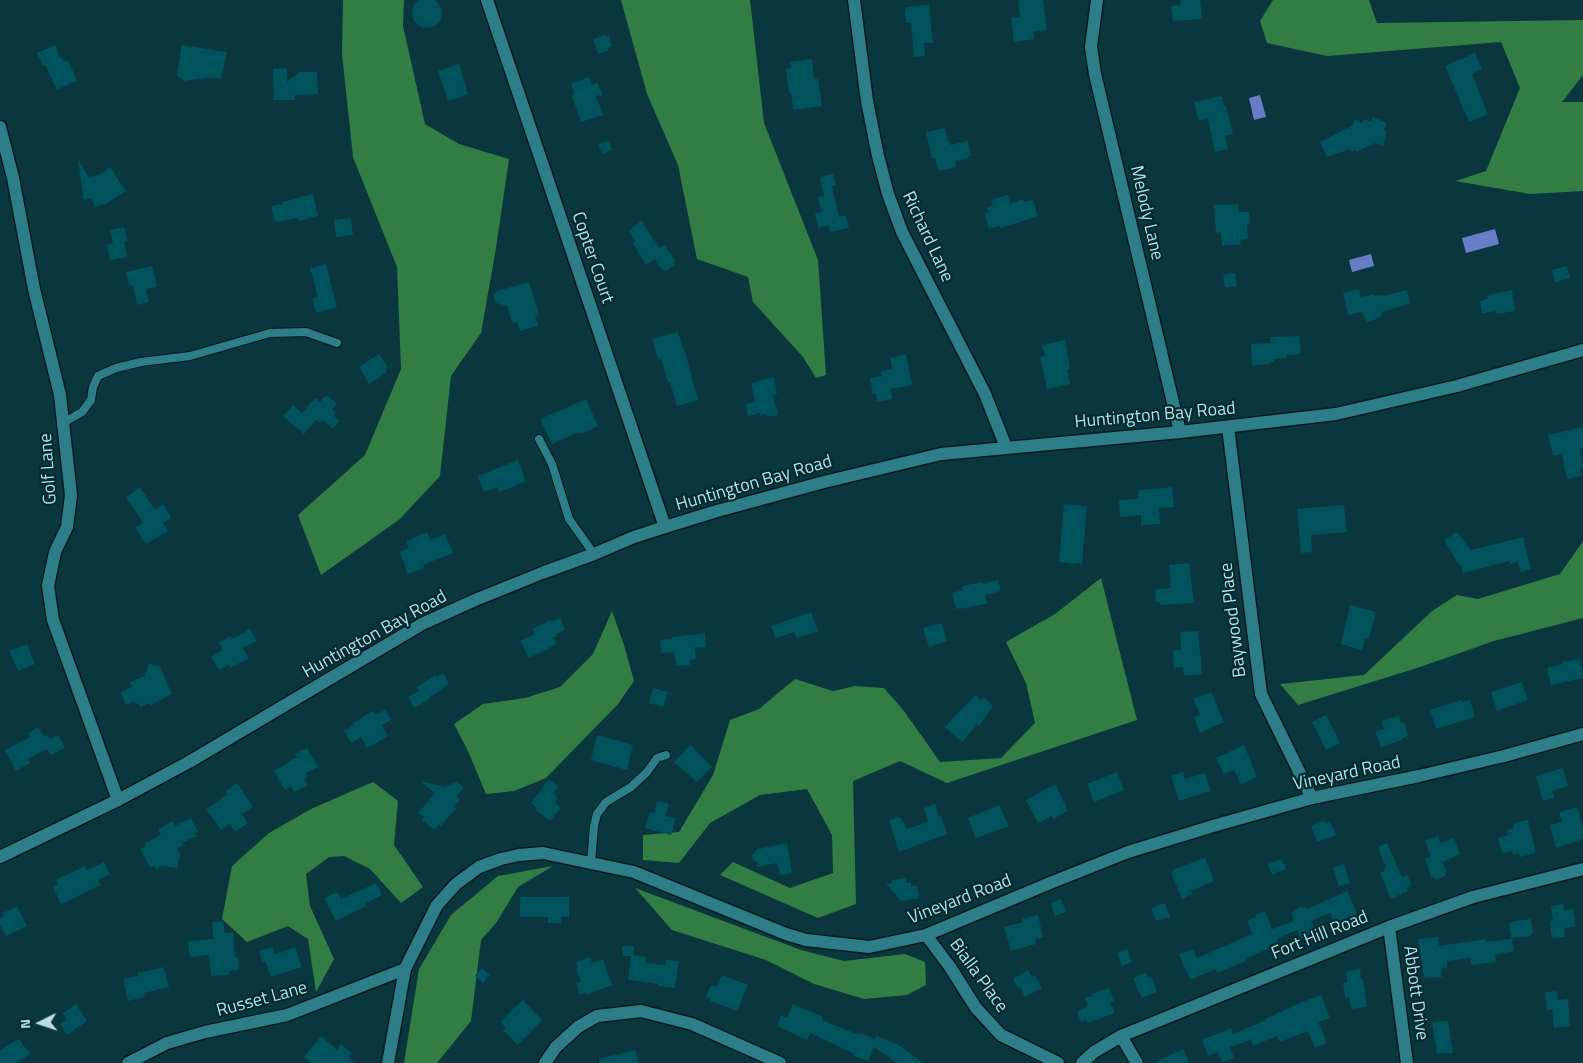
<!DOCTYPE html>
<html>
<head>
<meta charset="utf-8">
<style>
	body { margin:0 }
	#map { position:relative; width:1583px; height:1063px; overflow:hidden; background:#0a363d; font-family:"Titillium Web",sans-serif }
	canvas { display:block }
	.north { position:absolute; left:15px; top:998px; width:50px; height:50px; -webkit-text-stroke:4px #002c32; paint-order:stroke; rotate:266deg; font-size:14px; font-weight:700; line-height:20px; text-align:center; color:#badee4 }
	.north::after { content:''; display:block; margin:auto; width:18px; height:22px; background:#badee4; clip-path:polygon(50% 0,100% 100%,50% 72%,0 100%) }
</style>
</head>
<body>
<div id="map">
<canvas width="1583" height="1063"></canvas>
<div class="north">N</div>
</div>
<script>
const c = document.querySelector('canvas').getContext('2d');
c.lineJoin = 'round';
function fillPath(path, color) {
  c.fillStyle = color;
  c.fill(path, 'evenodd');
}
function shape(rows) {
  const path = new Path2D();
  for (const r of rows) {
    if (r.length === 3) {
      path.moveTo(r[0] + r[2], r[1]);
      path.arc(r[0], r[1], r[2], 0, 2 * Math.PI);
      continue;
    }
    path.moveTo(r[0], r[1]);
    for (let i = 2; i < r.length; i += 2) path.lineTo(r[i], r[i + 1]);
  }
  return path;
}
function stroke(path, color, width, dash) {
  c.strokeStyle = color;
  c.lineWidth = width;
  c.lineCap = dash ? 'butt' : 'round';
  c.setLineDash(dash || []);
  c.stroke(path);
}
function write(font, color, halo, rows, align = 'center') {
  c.font = font + ' "Titillium Web",sans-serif';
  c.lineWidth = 4.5;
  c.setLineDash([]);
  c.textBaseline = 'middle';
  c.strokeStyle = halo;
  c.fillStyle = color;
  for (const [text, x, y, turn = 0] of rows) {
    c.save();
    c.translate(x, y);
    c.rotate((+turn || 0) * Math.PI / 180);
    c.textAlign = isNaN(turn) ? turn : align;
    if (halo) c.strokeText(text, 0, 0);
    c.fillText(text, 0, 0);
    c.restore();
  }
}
fillPath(shape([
	[343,0,404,0,403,26,425,124,459,144,509,159,496,248,481,333,451,376,440,476,400,519,321,575,298,515,365,455,401,369,397,267,353,157,342,54],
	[621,0,750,0,764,123,818,260,826,375,816,378,803,357,753,302,748,277,697,259,678,165,647,94],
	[1273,0,1369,0,1377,23,1583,20,1583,75,1562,102,1583,102,1583,191,1530,194,1455,181,1486,171,1520,88,1501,42,1327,56,1267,43,1260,21],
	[1583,541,1583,618,1494,641,1420,667,1298,705,1280,684,1364,675,1432,611,1457,595,1478,599,1560,574],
	[1101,578,1137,720,947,783,900,761,853,781,856,904,818,918,720,875,733,862,790,888,833,873,832,835,807,789,760,795,710,823,679,863,643,860,643,835,679,832,713,775,730,720,759,709,795,679,833,691,855,686,884,688,904,711,940,762,1001,758,1035,723,1026,683,1006,642,1055,614],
	[612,611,624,645,634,681,618,704,546,778,514,791,486,794,468,751,454,724,483,704,525,698,560,687,593,654],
	[373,782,398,801,394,845,423,887,401,903,370,869,344,856,329,857,306,874,310,906,334,959,316,992,308,939,288,926,247,942,222,919,232,866,269,833,311,809],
	[553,866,518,887,496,923,481,940,471,1021,437,1063,404,1063,419,969,451,915,498,876],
	[635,888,801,950,844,961,905,954,925,962,926,985,907,995,864,999,814,984,766,960,672,930]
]), '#327d44');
fillPath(shape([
	[1260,95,1266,117,1254,120,1249,98],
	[1495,229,1499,244,1466,253,1462,238],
	[1371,254,1374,266,1352,272,1349,260]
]), '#667ec7');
fillPath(shape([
	[427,13,15],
	[1018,0,1043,0,1047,30,1033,31,1034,39,1014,42,1011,18,1020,17],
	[1180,0,1200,0,1202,19,1173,21,1171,6,1181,5],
	[929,5,933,43,924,43,925,56,914,57,911,23,906,23,905,7],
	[605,35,606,37,609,36,612,46,608,48,609,50,598,54,593,39],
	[55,45,60,57,62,57,64,62,68,60,77,80,57,90,45,65,43,66,37,53],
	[182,45,227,52,221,79,208,78,184,81,177,75],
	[1475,53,1482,69,1472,74,1488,114,1469,122,1445,66],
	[812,59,814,79,818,79,822,106,793,110,791,93,789,93,786,69,791,68,790,62],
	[459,64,468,94,448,101,438,71],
	[287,68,287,82,299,72,317,72,318,94,295,95,295,100,274,100,273,69],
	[589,77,592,85,598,83,602,95,596,96,603,115,581,122,572,96,574,93,571,84],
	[1222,96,1224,106,1226,106,1233,134,1225,136,1228,149,1215,152,1208,119,1199,121,1194,102],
	[1373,117,1387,123,1384,130,1387,131,1383,146,1375,143,1356,152,1356,150,1351,152,1350,149,1327,157,1320,142,1352,126,1355,119,1362,123,1364,119,1371,122],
	[945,128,948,142,950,142,950,145,968,141,971,155,968,156,968,159,955,161,956,167,938,171,935,158,932,158,926,132],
	[609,141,612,150,602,154,598,144],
	[78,160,89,177,101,174,110,167,126,191,106,204,94,207,92,198,84,200],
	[833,174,836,185,832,186,839,217,846,215,849,228,830,232,828,225,818,228,815,213,821,212,818,197,824,196,820,177],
	[313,194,318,216,298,221,298,218,275,222,271,206,282,204,282,202],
	[1008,195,1010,204,1023,199,1024,202,1033,200,1038,216,1001,228,1000,226,989,229,984,213,989,212,987,208,993,206,991,200],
	[1238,204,1239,212,1249,212,1250,224,1247,224,1248,239,1240,240,1241,244,1222,246,1221,232,1216,233,1214,205],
	[351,218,353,235,336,237,334,220],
	[642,221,659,248,665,245,676,262,674,263,675,265,666,271,664,269,662,270,655,259,646,265,633,243,635,241,629,231,632,230,631,228],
	[124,227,127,241,124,242,127,257,110,260,107,245,113,243,110,230],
	[326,264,337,307,316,313,312,299,318,297,310,268],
	[152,266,157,287,146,289,149,302,137,305,133,285,129,286,126,272],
	[1567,266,1570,278,1555,282,1552,270],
	[1235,273,1237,286,1225,288,1223,275],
	[529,282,539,315,535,316,538,326,520,331,517,322,512,323,507,306,496,303,493,295,497,291],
	[1359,289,1361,297,1374,294,1374,296,1382,295,1383,296,1407,290,1410,303,1386,311,1381,313,1381,316,1377,318,1377,319,1367,322,1362,312,1348,315,1343,293],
	[1512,290,1515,311,1497,314,1496,311,1482,314,1480,301,1488,299,1487,295],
	[678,332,683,348,684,348,698,400,677,406,670,382,668,382,661,359,658,360,652,339],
	[1299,336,1301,354,1287,355,1287,358,1274,359,1274,362,1270,362,1270,364,1252,366,1251,344,1271,343,1270,337],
	[1065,340,1070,369,1067,370,1070,384,1047,389,1040,357,1045,356,1042,345],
	[379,354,388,368,386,370,387,372,369,384,359,367],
	[906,354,912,385,891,389,892,399,877,402,876,393,873,394,870,378,882,376,881,371,892,369,890,358],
	[774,377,777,394,773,395,778,415,767,417,766,414,760,415,760,413,748,416,746,404,755,402,751,383],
	[326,395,337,403,332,409,336,413,334,416,340,421,333,429,323,420,321,423,316,420,304,434,283,416,293,405,302,413,315,398,320,402],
	[586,399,598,426,580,434,579,432,552,444,540,419],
	[1583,427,1583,449,1580,450,1583,465,1583,468,1580,469,1581,476,1567,479,1562,454,1553,456,1548,435],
	[518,460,525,479,524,479,525,482,499,492,497,487,484,492,478,476],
	[140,487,155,510,163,504,171,518,163,523,168,531,146,544,135,528,143,523,126,497],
	[1172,487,1174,507,1159,508,1160,524,1141,525,1141,515,1120,517,1119,500,1138,499,1139,490],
	[1064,504,1087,506,1082,564,1059,562],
	[1344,505,1347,532,1311,535,1312,552,1301,553,1297,509],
	[427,532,430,540,445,534,453,553,423,565,424,568,408,574,400,552,409,548,406,541],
	[1457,532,1471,550,1523,537,1531,569,1521,572,1518,562,1510,564,1510,561,1463,573,1461,565,1459,565,1444,540],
	[1189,563,1194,603,1160,605,1159,601,1156,602,1155,590,1171,588,1169,565],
	[998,580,1001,591,985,595,988,603,961,609,961,608,956,609,952,593,963,590,962,586,982,582,982,584],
	[1350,605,1376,612,1369,639,1365,638,1362,650,1341,644],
	[811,612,818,631,797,638,794,632,776,638,771,626],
	[560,618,565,630,556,634,557,636,553,638,557,644,529,658,520,641,534,634,532,629,550,620,551,622],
	[942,623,947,641,929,647,923,628],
	[250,629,257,641,243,648,249,658,230,668,228,665,219,670,211,657,223,650,219,642,231,636,232,639],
	[1198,631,1202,674,1184,676,1183,667,1174,668,1173,650,1181,650,1180,632],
	[705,633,706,647,695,648,696,659,690,660,690,665,677,666,674,652,661,653,660,640,672,639,672,637],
	[27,644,35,664,18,671,9,651],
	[1579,659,1583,671,1583,678,1551,685,1547,668,1563,664,1562,662],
	[149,663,160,667,172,694,151,705,150,703,140,707,139,703,136,704,135,701,126,705,120,692,132,687,130,682,145,676],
	[443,673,449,684,430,697,431,698,414,708,408,697,419,691,416,687,436,675,437,677],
	[1522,682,1528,700,1497,711,1491,692],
	[653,688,668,692,663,707,649,703],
	[1211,692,1224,722,1200,733,1194,717,1200,715,1193,699],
	[975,695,981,700,984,697,993,706,979,726,977,724,962,742,945,727],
	[1462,700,1462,702,1470,700,1475,717,1436,729,1430,710],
	[385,710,391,720,382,725,388,736,367,748,361,737,351,743,344,731,354,725,353,723,373,711,375,715],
	[1326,715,1340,743,1326,750,1312,722],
	[1399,716,1401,723,1404,723,1408,736,1402,738,1402,740,1381,747,1375,731,1384,729,1382,721],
	[38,727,44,737,47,735,50,739,58,735,65,748,51,755,47,749,28,759,30,763,16,771,5,750,30,737,28,733],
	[597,735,633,745,627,770,591,760],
	[690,745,712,767,697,782,674,762],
	[1244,745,1257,777,1241,785,1234,770,1224,774,1216,758],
	[307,748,318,767,306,773,308,777,304,779,308,785,294,792,291,787,285,790,274,771,297,757,295,754],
	[1563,768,1568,786,1552,791,1554,798,1543,801,1536,776],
	[1117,772,1124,790,1094,802,1087,784],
	[1183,772,1185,779,1205,773,1211,791,1179,801,1171,776],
	[549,779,558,787,553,793,558,798,555,802,561,808,550,821,535,810,537,808,531,803],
	[420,781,444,787,457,782,464,788,456,796,460,799,454,807,456,808,441,826,439,825,434,830,422,820,424,817,418,813,435,793],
	[237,783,253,807,242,814,248,823,235,832,230,824,221,830,206,809,228,794,226,791],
	[1055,784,1068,811,1053,819,1052,816,1038,823,1026,800],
	[657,801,669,804,665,816,676,818,671,835,645,828,650,812,654,813],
	[935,804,939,816,941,816,947,834,899,852,889,820,900,817,902,822,904,821,906,829,928,822,924,808],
	[999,805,1009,826,976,838,968,818],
	[1577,807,1583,829,1583,839,1556,848,1550,825,1562,822,1559,812],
	[191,818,198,832,195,833,197,836,182,843,184,845,177,848,180,856,177,868,161,866,156,869,155,866,150,868,140,849,146,846,145,843,161,835,158,829,173,821,175,826],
	[1528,820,1536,853,1520,857,1519,854,1513,855,1512,851,1502,853,1498,838,1508,835,1507,830,1513,829,1514,823],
	[1324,821,1325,823,1330,822,1336,835,1317,842,1311,826],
	[1438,836,1441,843,1454,838,1460,854,1443,862,1447,872,1444,872,1446,876,1436,880,1434,877,1432,878,1425,859,1431,856,1425,841],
	[787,843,792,873,780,875,777,863,757,867,757,862,753,860,752,856,757,849],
	[1387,843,1402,877,1407,875,1412,885,1406,888,1408,891,1391,899,1380,873,1385,871,1384,868,1386,867,1378,847],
	[1205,858,1214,881,1191,891,1192,894,1182,899,1171,873,1173,872,1172,870],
	[1282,859,1286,869,1272,875,1268,864],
	[104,862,110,874,98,880,101,885,61,904,53,887,58,884,56,880,85,866,87,870],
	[1344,864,1350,883,1339,886,1333,868],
	[906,878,907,883,911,883,911,886,917,886,919,898,901,901,886,884,892,883,891,880],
	[376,883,382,895,365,904,366,906,336,921,324,898,337,892,341,899],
	[1347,891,1357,913,1335,924,1330,913,1311,921,1316,933,1301,939,1297,930,1277,939,1279,944,1245,959,1246,961,1217,973,1216,969,1190,980,1179,954,1193,949,1197,958,1252,934,1247,921,1256,917,1255,915,1265,911,1272,929,1294,921,1291,913,1294,912,1293,911,1303,906,1303,908,1306,907,1307,909],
	[520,897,569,897,569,917,561,917,561,923,548,923,548,917,520,917],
	[1061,899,1066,912,1055,916,1051,903],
	[1165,903,1170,917,1156,921,1151,908],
	[1563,904,1564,911,1573,909,1576,926,1564,928,1565,937,1552,938,1550,921,1553,921,1551,906],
	[17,906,27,926,6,936,0,925,0,918,4,916,3,913],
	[1038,915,1043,937,1035,939,1036,944,1011,951,1004,927,1023,922,1022,919],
	[1531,919,1533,933,1531,933,1531,936,1511,938,1509,924,1514,921],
	[223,921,225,933,233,932,235,957,238,957,239,970,229,971,229,975,211,976,209,955,190,957,188,941,213,939,212,922],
	[1438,937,1439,946,1486,939,1486,942,1512,939,1514,951,1495,955,1496,962,1471,965,1471,958,1447,961,1447,968,1441,968,1442,977,1424,978,1418,939],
	[622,946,634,946,633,955,646,957,645,963,666,965,666,960,679,961,675,988,658,986,658,984,628,980,631,956,623,956],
	[272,947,275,954,295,947,302,967,271,977,265,961,262,962,259,951],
	[1127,949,1132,962,1122,966,1117,953],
	[590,957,592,963,603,959,612,985,586,995,585,993,580,995,576,983,581,981,576,969,578,968,576,962],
	[164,967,169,987,144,993,145,997,128,1001,123,979,138,976,137,973],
	[482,968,490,975,483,983,475,976],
	[1360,969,1361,979,1363,979,1367,1007,1351,1009,1349,997,1345,998,1343,983,1347,983,1346,971],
	[1028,970,1032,977,1035,975,1042,988,1025,997,1020,987,1018,989,1013,979],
	[1146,973,1147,977,1151,976,1157,992,1142,998,1133,978],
	[722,975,748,985,737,1011,710,1001,711,999,706,997,711,985,717,987],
	[1109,988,1114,1001,1110,1002,1115,1013,1088,1023,1086,1020,1081,1022,1077,1012,1088,1006,1085,998,1092,996,1092,994],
	[1557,991,1558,1000,1568,999,1570,1026,1554,1028,1552,1009,1547,1010,1545,992],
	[1321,995,1330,1018,1318,1022,1327,1043,1315,1048,1308,1031,1280,1042,1277,1036,1253,1046,1251,1040,1230,1047,1234,1058,1222,1062,1218,1052,1208,1056,1202,1040,1231,1028,1233,1034,1266,1020,1265,1019,1302,1002],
	[523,1000,542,1020,518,1045,503,1030,506,1028,500,1022],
	[76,1004,87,1021,67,1035,60,1024,67,1020,63,1013],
	[793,1004,823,1017,822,1020,859,1035,860,1033,875,1039,876,1036,893,1043,894,1042,924,1063,897,1063,874,1047,868,1061,852,1055,853,1053,810,1033,807,1040,777,1026,781,1015,787,1018],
	[1448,1021,1453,1053,1437,1054,1432,1022],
	[321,1036,337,1050,341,1044,352,1053,348,1057,355,1063,311,1063,304,1057],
	[19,1039,30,1054,17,1063,0,1063,0,1050],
	[1183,1049,1189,1063,1153,1063],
	[635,1050,639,1063,599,1063,599,1059]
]), '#00525c');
const service = shape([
	[63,423,82,412,91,400,93,387,98,376,116,368,141,362,190,356,270,333,306,332,337,343],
	[539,439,552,464,569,519,594,554],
	[591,863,594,826,597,814,606,802,631,787,647,772,657,758,666,755]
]);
const minor = shape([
	[487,0,665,527],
	[854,0,867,101,878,156,888,194,902,232,985,394,1006,447],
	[1097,0,1091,47,1095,74,1180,432],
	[0,127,13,178,34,289,60,395,71,495,67,527,55,552,48,586,53,620,118,800],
	[1228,427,1261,694,1312,798],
	[1389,927,1407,1063],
	[926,935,950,967,976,1008,1001,1035,1058,1063],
	[1121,1036,1137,1063],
	[128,1063,167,1043,205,1032,287,1015,405,969],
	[388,1063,405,969,437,905,456,884,479,867,501,859,519,855,543,853,634,872,786,934,806,940,869,947,926,935,1050,883,1128,852,1213,826,1312,798,1419,776,1504,756,1583,734],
	[545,1063,556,1047,578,1027,597,1016,641,1011,692,1024,780,1063],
	[1082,1063,1094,1052,1121,1036,1389,927,1473,897,1583,869]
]);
const tertiary = shape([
	[0,857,118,800,189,762,422,624,475,600,542,573,594,554,634,537,665,527,717,511,824,482,941,454,1180,432,1336,414,1457,386,1583,350]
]);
stroke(service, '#041c20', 10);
stroke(minor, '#041c20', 15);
stroke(tertiary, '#041c20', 15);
stroke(service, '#2e7e8a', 8);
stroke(minor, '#2e7e8a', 12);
stroke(tertiary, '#2e7e8a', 12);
write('18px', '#badee4', '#002c32', [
	["Melody Lane",1146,213,77],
	["Richard Lane",927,237,65],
	["Copter Court",592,258,71],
	["Huntington Bay Road",1155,416,-5],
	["Golf Lane",49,469,-94],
	["Huntington Bay Road",754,484,-16],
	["Baywood Place",1234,620,-97],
	["Huntington Bay Road",375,635,-29],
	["Vineyard Road",1347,774,-12],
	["Vineyard Road",960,900,-21],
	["Fort Hill Road",1320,936,-22],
	["Bialla Place",978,976,54],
	["Abbott Drive",1415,993,82],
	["Russet Lane",262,1000,-15]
]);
</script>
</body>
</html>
